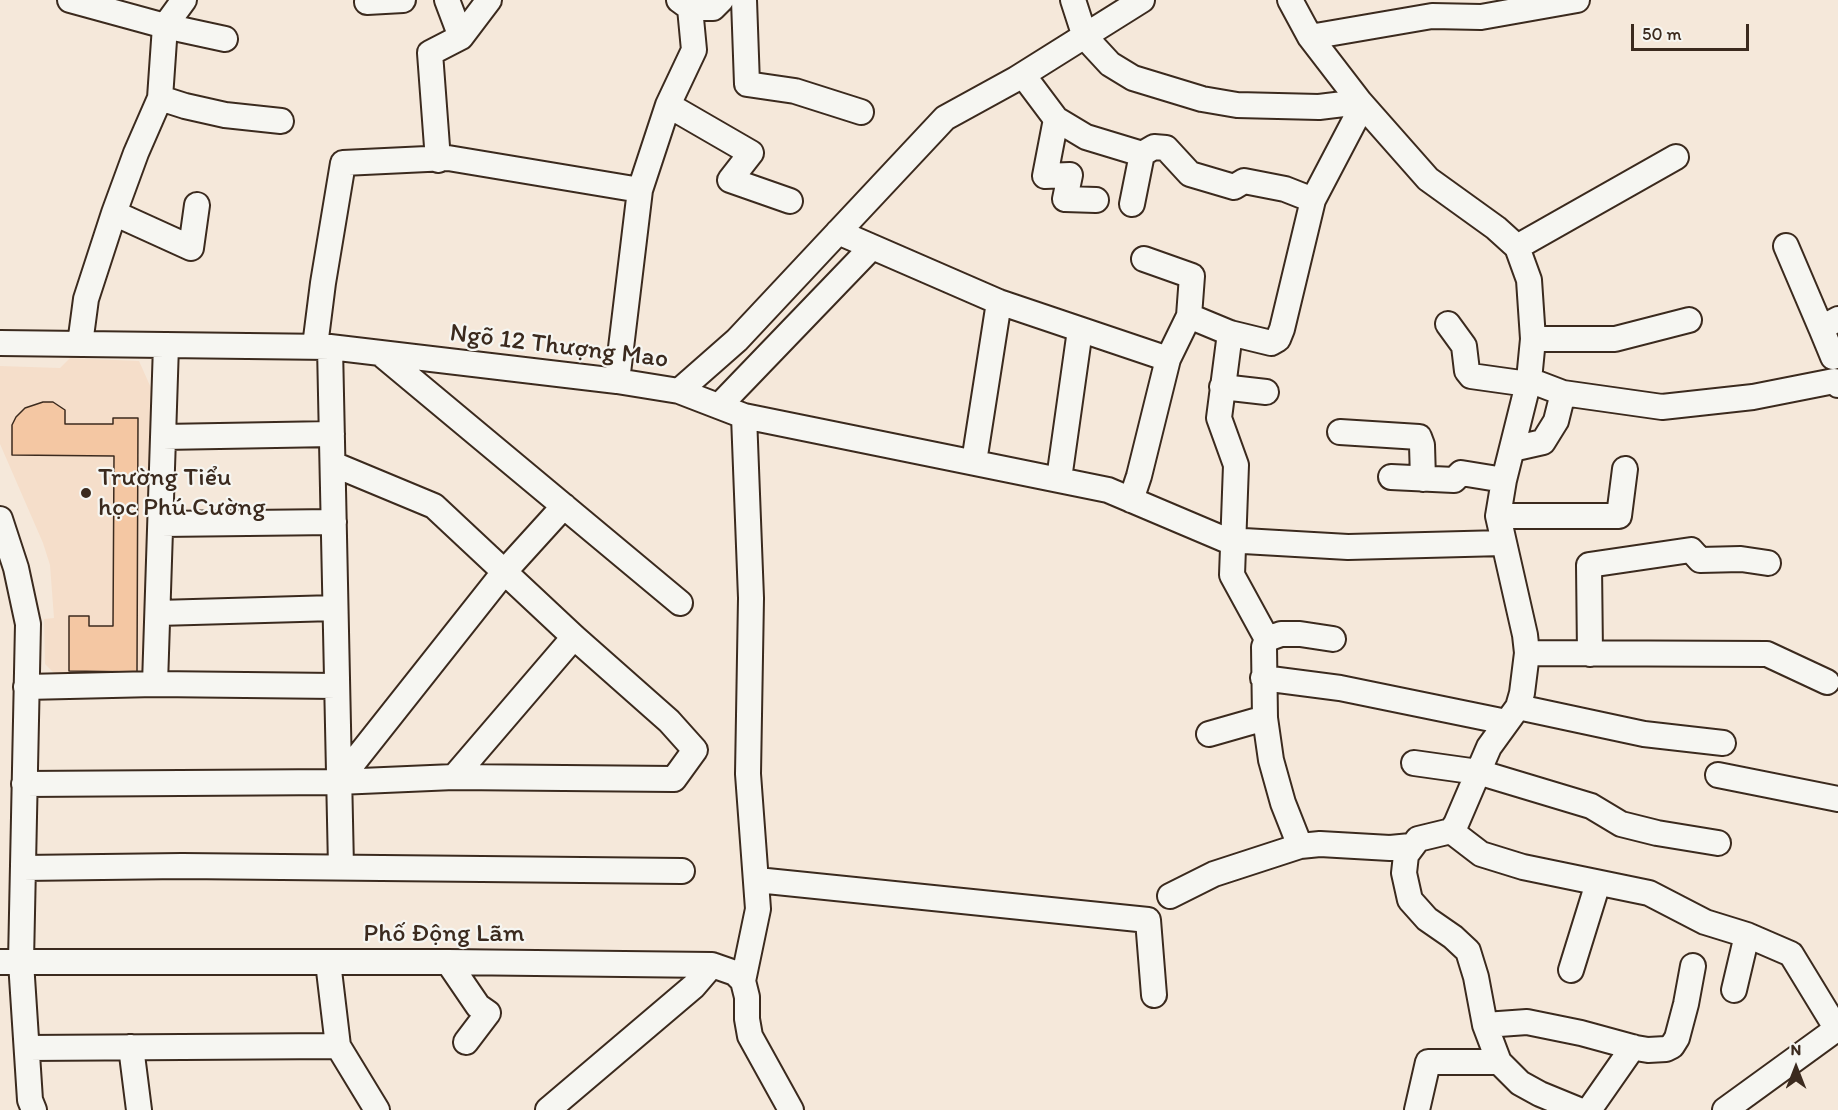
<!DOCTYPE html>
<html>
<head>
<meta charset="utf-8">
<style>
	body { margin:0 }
	#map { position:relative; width:1838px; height:1110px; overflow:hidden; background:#f5e8da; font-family:Itim,sans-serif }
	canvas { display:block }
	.north { position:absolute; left:1766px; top:1038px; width:60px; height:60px; -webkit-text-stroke:4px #f6f6f2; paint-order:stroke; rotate:0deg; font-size:16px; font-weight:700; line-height:24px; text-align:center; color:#3b2a1e }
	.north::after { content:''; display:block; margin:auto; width:21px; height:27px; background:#3b2a1e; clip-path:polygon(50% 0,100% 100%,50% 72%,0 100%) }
	.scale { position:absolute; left:1631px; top:24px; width:118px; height:27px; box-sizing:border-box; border:3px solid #3b2a1e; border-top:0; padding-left:8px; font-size:18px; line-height:21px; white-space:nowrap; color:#3b2a1e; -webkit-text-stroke:4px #f6f6f2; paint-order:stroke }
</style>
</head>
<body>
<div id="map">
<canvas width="1838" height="1110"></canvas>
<div class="north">N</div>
<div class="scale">50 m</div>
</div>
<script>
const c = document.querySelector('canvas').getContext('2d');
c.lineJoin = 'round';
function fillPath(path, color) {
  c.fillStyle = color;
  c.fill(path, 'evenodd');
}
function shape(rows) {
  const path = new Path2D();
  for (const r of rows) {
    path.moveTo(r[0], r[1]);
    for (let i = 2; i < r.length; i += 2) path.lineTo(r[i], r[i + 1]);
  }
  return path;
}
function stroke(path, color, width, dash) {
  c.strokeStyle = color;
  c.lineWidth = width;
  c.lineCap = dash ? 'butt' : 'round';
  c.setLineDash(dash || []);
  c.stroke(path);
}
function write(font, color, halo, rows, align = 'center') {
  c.font = font + ' Itim,sans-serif';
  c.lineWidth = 4.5;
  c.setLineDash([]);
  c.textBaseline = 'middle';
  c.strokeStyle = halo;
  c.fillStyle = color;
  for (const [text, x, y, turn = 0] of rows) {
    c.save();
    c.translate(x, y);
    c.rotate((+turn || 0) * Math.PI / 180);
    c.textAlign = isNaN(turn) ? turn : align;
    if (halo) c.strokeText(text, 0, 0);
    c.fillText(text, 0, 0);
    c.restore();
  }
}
fillPath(shape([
	[70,358,139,361,151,388,148,664,136,680,60,679,45,664,44,619,54,618,50,565,43,543,0,444,0,366,60,368]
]), '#f5deca');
const building = shape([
	[43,402,53,402,65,410,65,424,113,424,113,418,138,418,137,672,69,671,69,616,89,616,89,626,113,626,114,456,12,455,12,425,16,417,25,408,43,402]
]);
fillPath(building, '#f4c7a3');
stroke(building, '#3b2a1e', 1.5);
const minor = shape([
	[70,0,165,26,225,39],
	[744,0,747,84,795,91,861,112],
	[1073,0,1085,37,1110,64,1133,78,1202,99,1237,105,1319,107,1360,102,1356,118,1313,200,1282,329,1278,339,1271,343,1230,333,1189,316,1192,276,1144,259],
	[1290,0,1310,37,1360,102,1428,179,1496,228,1517,247,1529,280,1533,339,1529,380,1504,480,1498,516,1525,635,1527,653,1522,693,1518,707,1489,747,1456,824,1451,831,1418,839,1406,855,1404,873,1410,900,1427,919,1453,937,1468,951,1476,977,1485,1025,1499,1062,1520,1083,1540,1094,1579,1110],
	[367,2,403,0],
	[690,8,713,8,721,0],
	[461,37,489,0],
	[1310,37,1432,16,1481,17,1577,0],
	[1023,75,1056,119,1086,137,1142,154,1154,147,1166,148,1190,174,1234,187,1244,181,1285,189,1313,200],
	[160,98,185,106,225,115,281,121],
	[668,105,751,153,730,180,790,201],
	[1056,119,1045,176,1070,175,1065,199,1096,200],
	[438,160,430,53,461,37,447,0],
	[1132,204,1142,154],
	[114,213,191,248,197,205],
	[838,232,999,302,1168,359],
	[1786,246,1821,328],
	[1517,247,1676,157],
	[1448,324,1464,346,1467,371,1471,376,1528,384],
	[1230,333,1219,418,1236,465,1232,575,1267,639],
	[1533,339,1615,339,1689,320],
	[0,343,330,347,617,381,679,391,737,340,945,118,1016,79,1142,0],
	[80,344,86,299,114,213,136,153,160,98,165,26,184,0],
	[315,346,323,283,343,163,448,158,640,190],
	[330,347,341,867],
	[380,353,680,603],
	[1833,357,1821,328,1838,319],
	[1529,380,1563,393,1662,407,1753,397,1834,381,1838,385],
	[617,381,640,190,668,105,694,50,690,8,679,0],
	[1222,387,1266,392],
	[679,391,744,416,1108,490,1226,540,1348,547,1503,543],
	[719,406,872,247],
	[1340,432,1419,437,1422,445,1423,479],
	[163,437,332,434],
	[1512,449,1543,442,1556,421,1563,393],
	[974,462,999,302],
	[1391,477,1454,480,1461,473,1504,480],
	[1059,479,1080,330],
	[1131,500,1139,476,1168,359,1189,316],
	[1498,516,1619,516,1625,469],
	[0,519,16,568,28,624,21,962,30,1100,34,1110],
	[161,524,334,522],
	[158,613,335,608],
	[1527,653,1767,654,1827,682],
	[1590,654,1589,565,1691,550,1700,560,1741,559,1768,563],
	[1263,678,1340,688,1506,722],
	[155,684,166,345],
	[26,687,155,684,336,686],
	[1518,707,1644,734,1723,743],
	[1209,734,1265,718],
	[1414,763,1478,772,1591,806,1621,824,1657,833,1718,843],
	[1718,775,1838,799],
	[454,777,574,637],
	[338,782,505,571,564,506],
	[24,784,338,782,454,777,674,779,695,750,669,721,574,637,434,506,333,464],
	[1451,831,1481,854,1523,867,1649,893,1705,922,1747,935,1791,954,1838,1031],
	[1300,846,1283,803,1271,760,1265,718,1264,647,1267,639,1281,634,1300,634,1333,639],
	[23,868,182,866,682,871],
	[757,880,1148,920,1154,995],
	[1170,896,1214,874,1300,846,1320,844,1390,848,1411,846],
	[0,962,448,962,712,965,735,973,743,981,747,997,747,1019,750,1036,791,1110],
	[328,962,338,1046,377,1110],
	[448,962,478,1006,488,1013,466,1042],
	[1571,970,1598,883],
	[743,981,758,909,748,774,751,598,744,416],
	[1734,990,1747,935],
	[1485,1025,1527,1022,1581,1033,1636,1048,1648,1050,1666,1049,1672,1046,1677,1038,1686,1004,1693,966],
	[131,1047,139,1110],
	[27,1048,338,1046],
	[548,1110,694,986,712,965],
	[1417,1110,1428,1062,1499,1062],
	[1589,1110,1633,1047],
	[1725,1110,1838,1028]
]);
stroke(minor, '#3b2a1e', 28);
stroke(minor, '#f6f6f2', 24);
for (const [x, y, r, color] of [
	[86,493,6,"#3b2a1e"]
]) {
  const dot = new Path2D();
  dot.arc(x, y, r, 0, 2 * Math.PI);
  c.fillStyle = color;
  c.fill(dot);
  stroke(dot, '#f6f6f2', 2);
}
write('26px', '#3b2a1e', '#f6f6f2', [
	["Ngõ 12 Thượng Mao",559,347,7],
	["Phố Động Lãm",444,934]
]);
write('26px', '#3b2a1e', '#f6f6f2', [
	["Trường Tiểu",98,478],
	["học Phú Cường",98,508]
], 'left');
</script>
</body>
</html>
